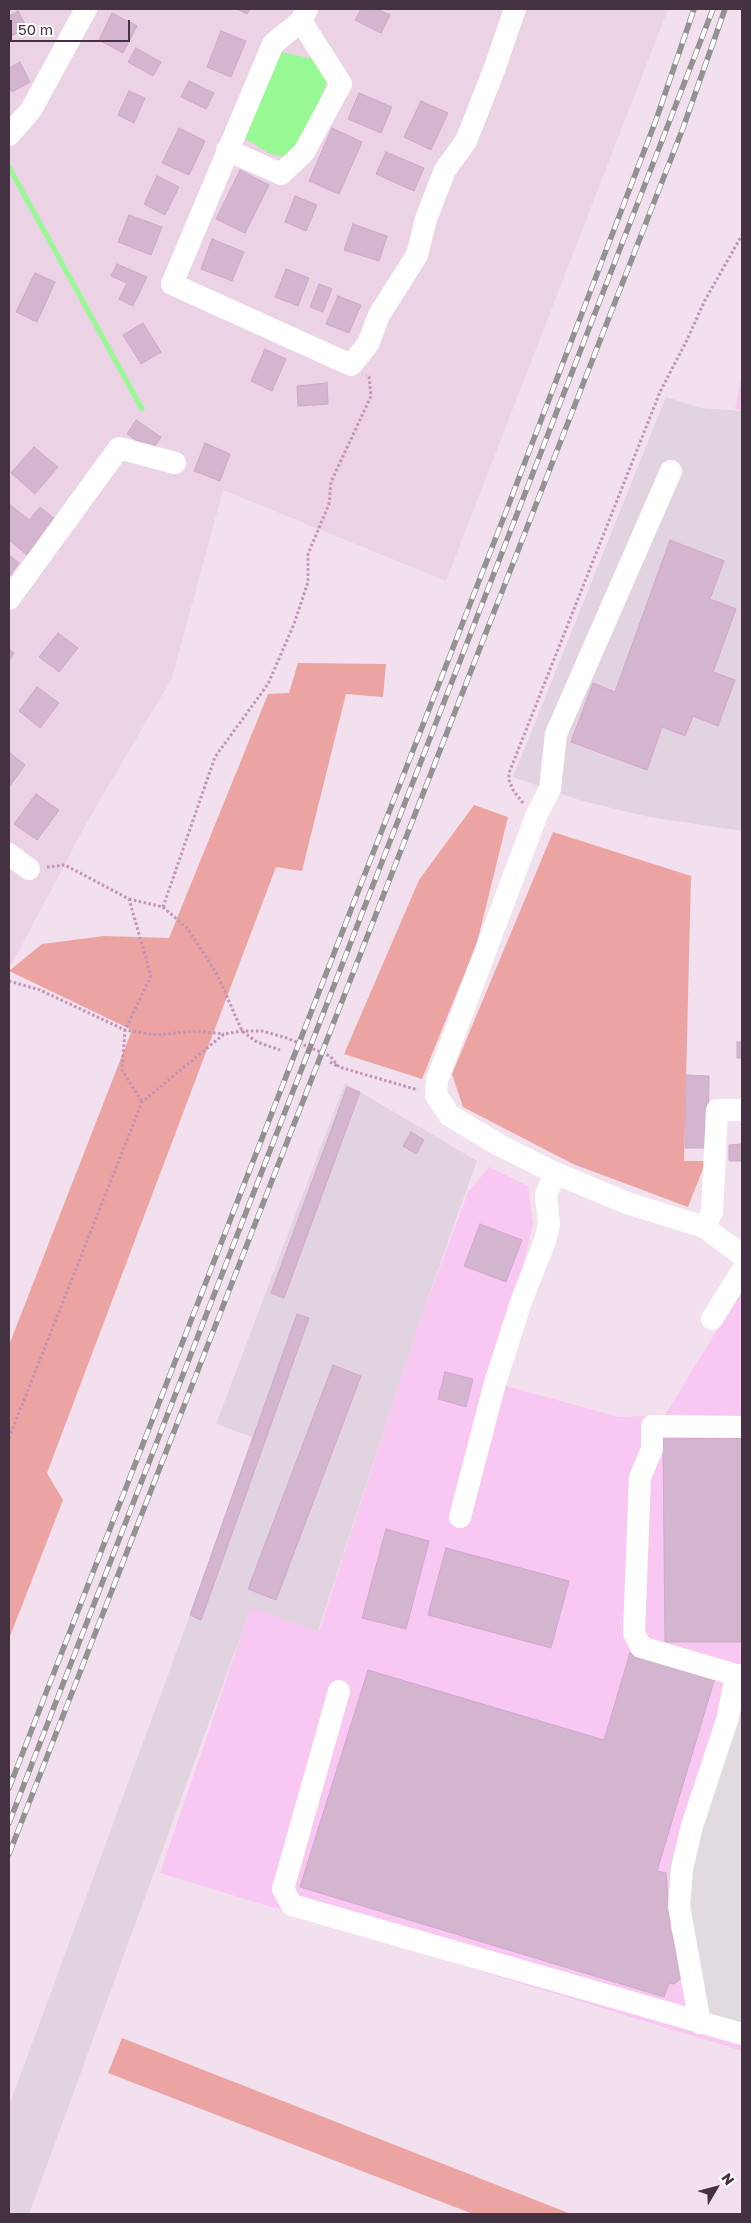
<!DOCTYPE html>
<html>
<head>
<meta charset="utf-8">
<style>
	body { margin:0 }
	#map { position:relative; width:751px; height:2223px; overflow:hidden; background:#f3e0ee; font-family:"Golos Text",sans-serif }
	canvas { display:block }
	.frame { position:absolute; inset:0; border:10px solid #443141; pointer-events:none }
	.north { position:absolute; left:691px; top:2163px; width:50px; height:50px; -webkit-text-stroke:4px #fff; paint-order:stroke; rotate:53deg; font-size:14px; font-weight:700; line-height:20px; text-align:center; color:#443141 }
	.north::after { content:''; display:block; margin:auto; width:18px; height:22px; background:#443141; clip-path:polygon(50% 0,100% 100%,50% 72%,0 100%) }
	.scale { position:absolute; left:10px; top:20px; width:120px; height:22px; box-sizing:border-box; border:2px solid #443141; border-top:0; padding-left:6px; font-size:15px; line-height:18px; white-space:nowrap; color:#443141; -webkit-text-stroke:4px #fff; paint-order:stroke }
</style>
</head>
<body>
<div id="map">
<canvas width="751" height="2223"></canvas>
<div class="frame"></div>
<div class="north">N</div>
<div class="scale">50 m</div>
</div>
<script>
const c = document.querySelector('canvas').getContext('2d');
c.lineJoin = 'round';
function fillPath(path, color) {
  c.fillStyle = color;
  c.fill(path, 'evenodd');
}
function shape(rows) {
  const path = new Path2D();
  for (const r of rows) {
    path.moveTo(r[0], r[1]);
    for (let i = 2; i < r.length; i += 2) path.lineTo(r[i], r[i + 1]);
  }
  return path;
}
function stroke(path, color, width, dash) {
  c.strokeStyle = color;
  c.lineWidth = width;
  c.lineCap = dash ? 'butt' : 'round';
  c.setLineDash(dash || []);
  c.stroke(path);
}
fillPath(shape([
	[9,9,668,9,446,581,223,490,172,678,87,822,12,964,9,963]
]), '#ebd2e5');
fillPath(shape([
	[742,373,742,411,735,409],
	[489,1167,528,1186,533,1224,495,1383,619,1417,665,1415,742,1289,742,2051,160,1873,251,1607,319,1631,420,1320,468,1192]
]), '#f8c8f2');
fillPath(shape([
	[666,397,701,408,742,411,742,831,649,817,582,801,513,777],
	[345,1083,477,1161,420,1320,318,1631,251,1608,29,2214,9,2214,9,2106,190,1615,252,1437,216,1424]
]), '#e1d3df');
fillPath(shape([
	[298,663,386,664,383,697,346,694,302,871,276,867,47,1473,63,1500,9,1639,9,1345,132,1030,9,971,42,944,104,936,169,938,268,694,289,693],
	[474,805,508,817,477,943,422,1079,344,1054,419,880],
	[553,832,691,876,684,1161,706,1161,688,1207,573,1164,463,1107,452,1074],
	[122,2038,571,2214,473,2214,108,2073]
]), '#eca4a3');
fillPath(shape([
	[733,1664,742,1665,742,2042,695,2025,673,1928,668,1871]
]), '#e2dae1');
fillPath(shape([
	[281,52,313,59,327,82,300,148,288,157,270,154,244,138]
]), '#98f894');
stroke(shape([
	[9,167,142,409]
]), '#98f894', 5);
const building = shape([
	[237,9,250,9,247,14,237,9],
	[361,9,377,9,390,15,381,33,355,20,361,9],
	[18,11,27,28,9,37,9,16,18,11],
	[112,13,137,26,123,53,99,40,112,13],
	[221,31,246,41,231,77,207,67,221,31],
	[136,48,161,62,153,76,128,62,136,48],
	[20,62,30,82,12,92,9,86,9,68,20,62],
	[189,81,214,93,206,109,181,97,189,81],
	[129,91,145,98,134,123,118,115,129,91],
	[359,93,392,107,381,133,348,119,359,93],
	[421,101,448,113,431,150,404,137,421,101],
	[179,128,205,141,189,175,162,163,179,128],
	[332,128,362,142,339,194,309,181,332,128],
	[386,152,424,168,414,191,376,174,386,152],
	[240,170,269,185,245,233,216,219,240,170],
	[157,176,179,187,165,215,144,204,157,176],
	[295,196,317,205,306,231,285,222,295,196],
	[129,215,162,227,151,255,118,242,129,215],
	[353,224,387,236,379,261,344,250,353,224],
	[212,239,244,252,232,281,201,269,212,239],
	[117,264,147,277,133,306,119,299,127,283,111,276,117,264],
	[286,269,309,278,298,306,275,297,286,269],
	[35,273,55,282,37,322,16,312,35,273],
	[319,284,332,289,323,312,310,307,319,284],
	[338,296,361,305,349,333,326,324,338,296],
	[143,323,161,352,141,364,123,335,143,323],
	[265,349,286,359,272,391,251,381,265,349],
	[327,383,328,404,298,406,297,386,327,383],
	[136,420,161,437,152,451,127,434,136,420],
	[205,443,230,454,220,481,194,471,205,443],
	[34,447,58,467,35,494,11,473,34,447],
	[9,504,29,520,40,507,55,519,27,555,9,540,9,504],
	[670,540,724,561,710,599,736,609,713,672,735,680,718,726,693,716,685,736,662,727,647,770,571,742,593,683,615,692,670,540],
	[9,555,19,563,9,577,9,555],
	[58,633,78,648,59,672,39,657,58,633],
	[9,649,14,653,9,661,9,649],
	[37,687,59,703,40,728,19,711,37,687],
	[9,752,25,765,9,787,9,752],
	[36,794,59,810,37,840,14,824,36,794],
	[737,1042,742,1042,742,1058,737,1058,737,1042],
	[686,1075,709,1076,708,1148,685,1148,686,1075],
	[347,1087,360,1092,284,1298,271,1293,347,1087],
	[411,1132,424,1140,416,1154,403,1146,411,1132],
	[742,1144,742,1161,729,1161,729,1145,742,1144],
	[480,1224,522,1240,506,1282,464,1266,480,1224],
	[297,1314,309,1318,201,1620,190,1615,297,1314],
	[333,1365,361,1376,276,1600,248,1589,333,1365],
	[445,1372,473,1379,466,1407,438,1399,445,1372],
	[742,1438,742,1642,665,1642,663,1439,742,1438],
	[386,1529,429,1541,406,1629,362,1618,386,1529],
	[446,1548,569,1581,551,1648,428,1615,446,1548],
	[630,1653,715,1678,657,1871,666,1873,670,1928,683,1977,674,1984,669,1983,664,1997,300,1887,368,1670,604,1740,630,1653]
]);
fillPath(building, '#d4b5d0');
stroke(building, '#d1a7ca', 1);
stroke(shape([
	[523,803,513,790,509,780,509,773,660,392,687,340,704,302,742,235],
	[47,867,65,865,129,899,151,976,125,1030,122,1070,142,1102],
	[129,899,163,907,188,929,217,974,242,1031,257,1042,280,1050],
	[163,907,215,757,268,684,294,624,308,582,308,554,329,504,331,482,371,396,369,377,366,375],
	[9,981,40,990,125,1030,156,1035,196,1031,224,1034],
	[330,1062,339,1067],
	[9,1438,142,1102,224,1034,242,1031,262,1031,287,1038,330,1056,339,1067,418,1090]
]), '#c292b8', 3, [2.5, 2.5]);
stroke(shape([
	[307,9,301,21,273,44,172,284,351,365,368,344,379,315,417,255,426,219,445,170,466,141,494,70,515,9],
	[9,135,31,110,86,9],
	[227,150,281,174,304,152,341,84,301,21],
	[671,471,556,734,550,789,537,814,437,1080,436,1095,449,1115,499,1145,555,1173,627,1203,704,1227,742,1255],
	[9,599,119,448,175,463],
	[9,854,29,869],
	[704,1227,712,1212,717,1110,742,1110],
	[712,1319,742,1271],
	[460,1517,495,1383,522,1299,545,1241,549,1224,546,1195,555,1173],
	[736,1675,641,1647,634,1633,640,1477,652,1449,652,1426,742,1427],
	[339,1691,283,1889,292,1905,742,2034],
	[700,2023,679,1906,682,1869,692,1826,728,1717,736,1675,742,1675]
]), '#fff', 22);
const rail = shape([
	[9,1788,507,509,656,120,694,9],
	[9,1823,713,9],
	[9,1854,683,128,725,9]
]);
stroke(rail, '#929292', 5.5);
stroke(rail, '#fff', 4, [11]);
</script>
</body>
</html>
